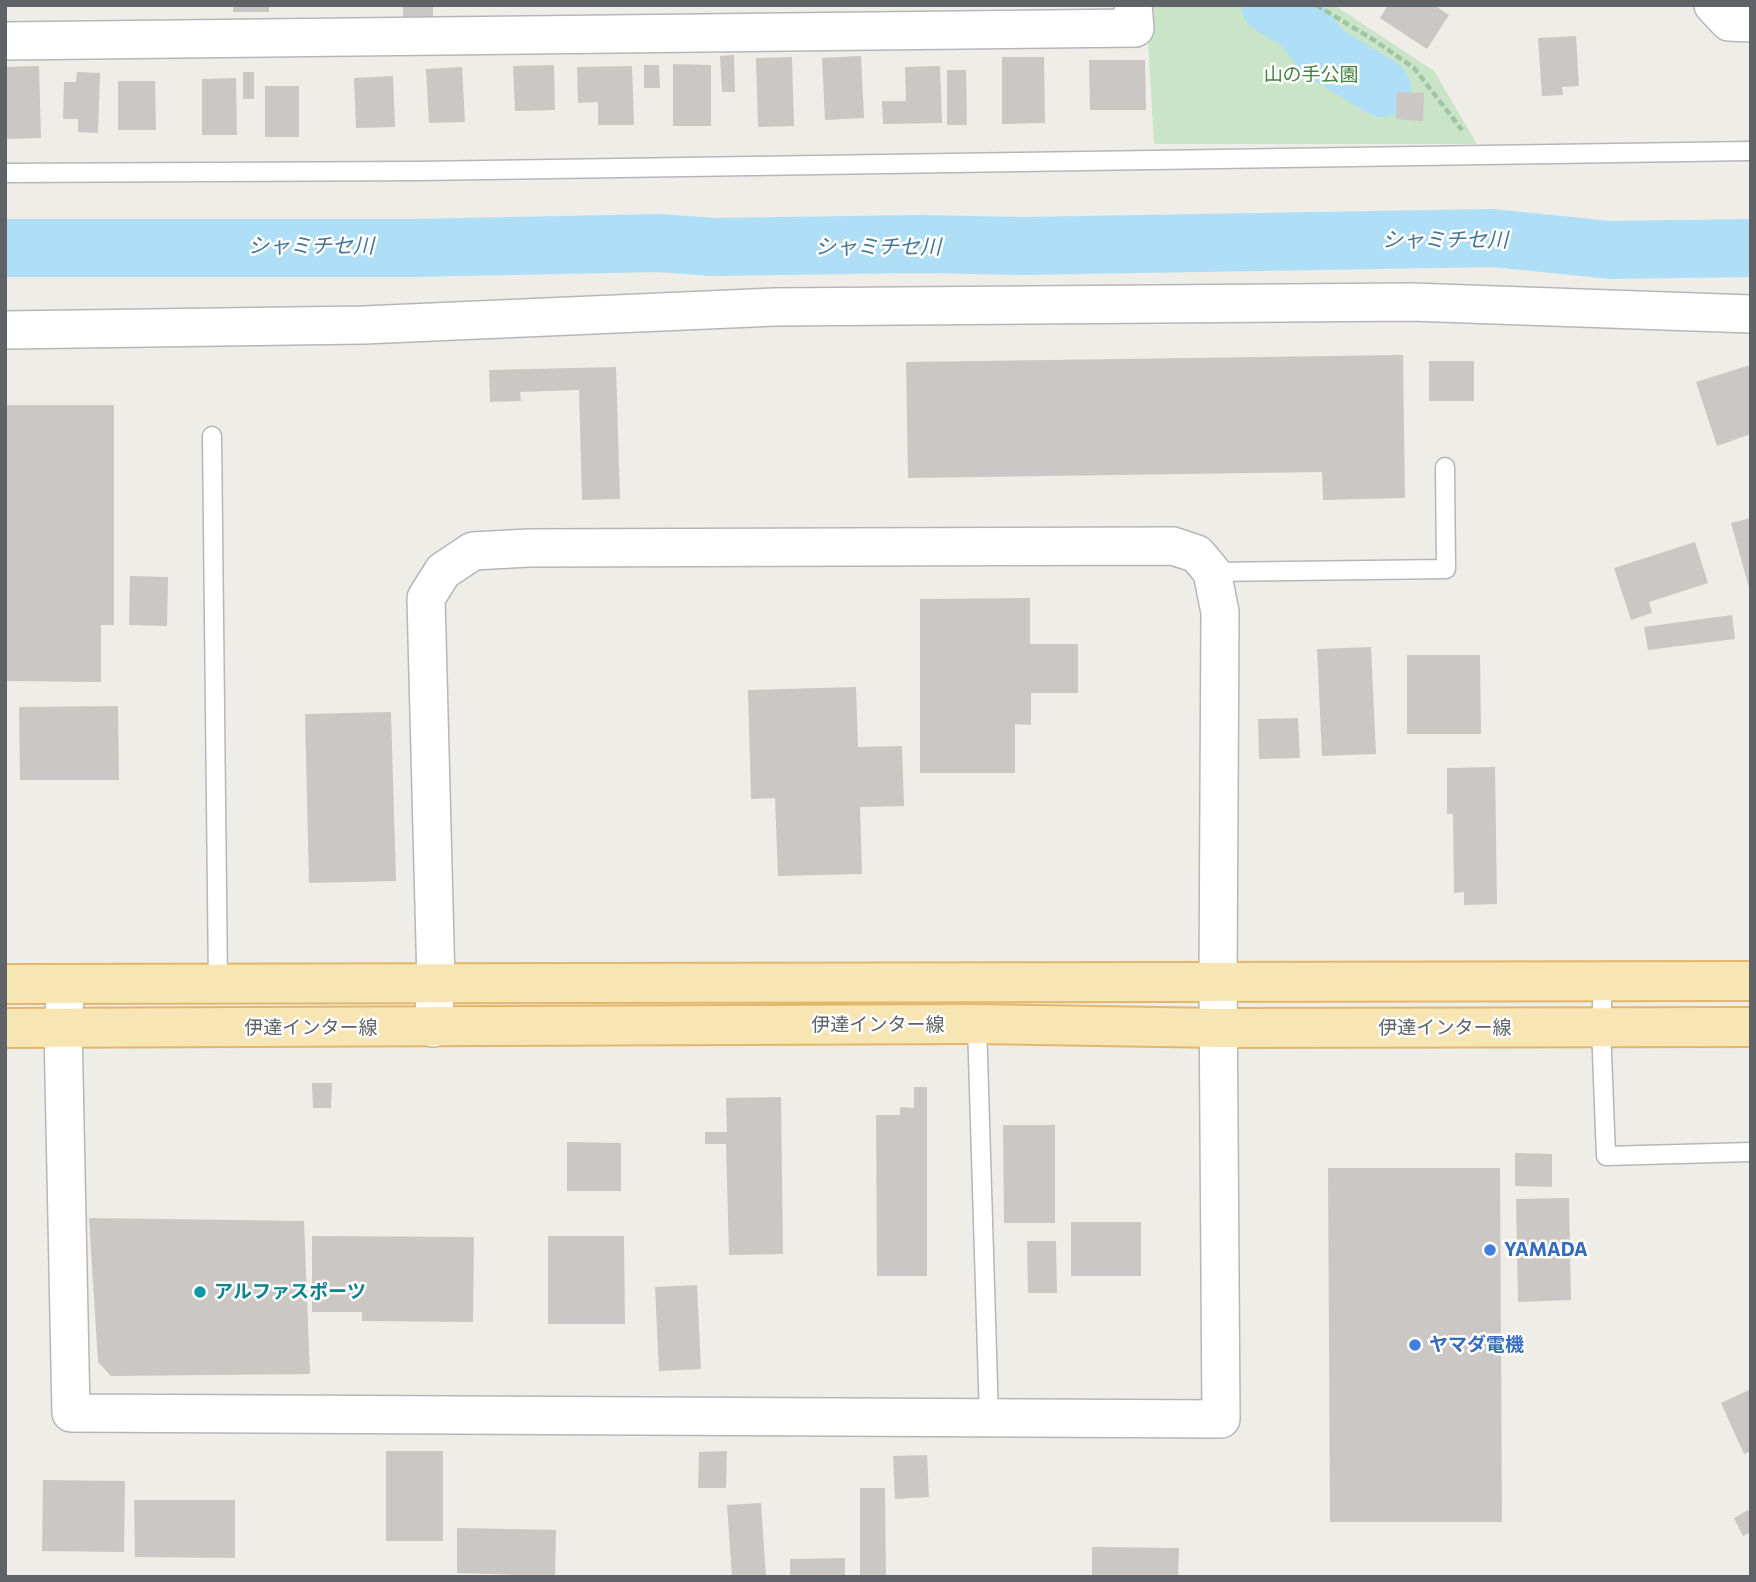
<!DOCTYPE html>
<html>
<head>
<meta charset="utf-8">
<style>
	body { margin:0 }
	#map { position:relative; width:1756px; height:1582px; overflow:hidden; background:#efede7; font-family:Commissioner,sans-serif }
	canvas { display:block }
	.frame { position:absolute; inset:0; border:7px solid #5f6266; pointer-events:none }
</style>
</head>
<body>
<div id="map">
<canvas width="1756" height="1582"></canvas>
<div class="frame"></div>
</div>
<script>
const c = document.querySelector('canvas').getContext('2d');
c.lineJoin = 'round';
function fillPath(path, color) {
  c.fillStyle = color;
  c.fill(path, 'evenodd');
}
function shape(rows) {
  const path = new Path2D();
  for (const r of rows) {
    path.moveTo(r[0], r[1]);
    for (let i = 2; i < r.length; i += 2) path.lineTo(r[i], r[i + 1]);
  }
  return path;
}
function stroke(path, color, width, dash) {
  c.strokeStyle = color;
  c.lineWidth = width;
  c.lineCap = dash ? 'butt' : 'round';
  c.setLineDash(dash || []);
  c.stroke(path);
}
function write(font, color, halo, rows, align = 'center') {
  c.font = font + ' Commissioner,"Noto Sans JP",sans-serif';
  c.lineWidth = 5;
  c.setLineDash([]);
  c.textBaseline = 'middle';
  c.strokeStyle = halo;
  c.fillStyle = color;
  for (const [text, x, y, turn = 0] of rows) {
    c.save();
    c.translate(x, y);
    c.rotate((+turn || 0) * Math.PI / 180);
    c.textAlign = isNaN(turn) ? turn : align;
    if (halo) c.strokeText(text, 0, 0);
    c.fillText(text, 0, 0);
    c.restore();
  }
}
fillPath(shape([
	[1146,5,1334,5,1434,71,1477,144,1154,144]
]), '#c9e4c6');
stroke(shape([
	[1270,5,1301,24,1323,52,1382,88],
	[5,248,413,248,659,243,713,247,919,244,1024,246,1493,238,1610,250,1751,248]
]), '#afdff7', 58);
fillPath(shape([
	[233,5,269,5,269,12,233,12],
	[403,5,433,5,433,20,403,20],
	[1388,5,1434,5,1449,15,1427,49,1380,18],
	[1576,36,1579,86,1562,87,1563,95,1542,96,1538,38],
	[734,55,735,92,722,92,720,56],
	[861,56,864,118,825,120,822,58],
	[792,57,794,126,758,127,756,58],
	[1002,57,1044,57,1045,123,1002,124],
	[1089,60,1145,60,1146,110,1090,110],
	[673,64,711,65,711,126,673,126],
	[554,65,555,110,515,111,513,66],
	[644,65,659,65,660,88,644,88],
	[39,66,41,138,6,139,5,67],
	[632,66,634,125,598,125,598,102,578,103,577,67],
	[940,66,942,123,883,124,882,101,906,101,905,67],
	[462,67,465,122,429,123,426,69],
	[947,70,966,70,967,125,947,125],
	[77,72,100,73,98,133,78,132,78,119,63,119,64,82,76,82],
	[243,72,254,72,254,99,243,99],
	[393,76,395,127,356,128,354,78],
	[236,78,237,135,202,135,202,79],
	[118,81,155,81,156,130,118,130],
	[265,86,299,86,299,137,265,137],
	[1397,92,1424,93,1423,121,1396,119],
	[1403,355,1405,498,1323,500,1322,472,908,478,906,362],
	[1429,361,1474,361,1474,401,1429,401],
	[1750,365,1751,434,1717,446,1696,382],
	[616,367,620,499,582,500,579,390,520,392,521,401,490,402,489,370],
	[5,405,114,405,114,625,101,625,101,682,5,681],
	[1751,518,1751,591,1750,591,1731,523],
	[1695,542,1708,583,1649,602,1652,613,1631,620,1614,568],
	[130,576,168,577,167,626,129,625],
	[1030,598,1030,644,1078,644,1078,693,1031,693,1031,725,1015,724,1015,773,920,773,920,599],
	[1732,615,1735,639,1648,650,1644,627],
	[1371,647,1376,754,1322,756,1317,649],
	[1407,655,1480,655,1481,734,1407,734],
	[856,687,858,747,902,746,904,806,860,807,862,874,778,876,775,798,751,799,748,690],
	[118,706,119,780,20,780,19,707],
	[391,712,396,881,309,883,305,714],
	[1298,718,1300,758,1259,759,1258,719],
	[1495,767,1497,904,1464,905,1464,892,1454,893,1453,814,1447,814,1447,768],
	[312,1083,332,1083,331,1108,313,1108],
	[914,1087,927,1087,927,1276,877,1276,876,1115,900,1115,900,1107,914,1108],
	[781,1097,783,1254,729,1255,726,1144,705,1144,705,1132,727,1132,726,1098],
	[1003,1125,1055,1125,1055,1223,1004,1223],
	[567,1142,621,1143,621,1191,567,1191],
	[1515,1153,1552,1154,1552,1187,1515,1186],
	[1328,1168,1500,1168,1502,1522,1330,1522],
	[1569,1198,1571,1300,1518,1302,1516,1199],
	[89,1218,304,1221,310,1374,111,1376,98,1362],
	[1071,1222,1141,1222,1141,1276,1071,1276],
	[312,1236,474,1237,473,1322,362,1321,362,1312,312,1312],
	[548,1236,624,1236,625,1324,548,1324],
	[1027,1241,1056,1241,1057,1293,1028,1293],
	[697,1285,701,1369,659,1371,655,1287],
	[1751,1389,1751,1451,1744,1454,1721,1403],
	[386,1451,443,1451,443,1541,386,1541],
	[727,1451,726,1488,698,1488,699,1452],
	[927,1455,929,1497,895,1499,893,1456],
	[43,1480,125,1481,124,1552,42,1551],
	[860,1488,885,1488,886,1577,860,1577],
	[134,1500,235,1500,235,1558,135,1557],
	[761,1503,766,1577,732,1577,727,1505],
	[1748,1510,1751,1516,1751,1532,1743,1536,1734,1518],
	[457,1528,556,1530,555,1576,457,1573],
	[1092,1547,1179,1548,1178,1577,1092,1577],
	[845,1558,845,1577,790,1577,790,1559]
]), '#cbc7c4');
const service = shape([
	[5,173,419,171,1751,151],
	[212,436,218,984],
	[1212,572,1446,569,1445,467],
	[1603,982,1601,1028,1606,1156,1751,1152],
	[977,1024,989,1418]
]);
const minor = shape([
	[1713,5,1729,22,1751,23],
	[5,41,1135,28,1133,5],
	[5,330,364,325,775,307,1411,302,1751,314],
	[66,984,63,1027,71,1413,1221,1419,1218,982,1220,612,1212,572,1197,554,1173,546,529,548,473,551,443,571,426,598,436,983,433,1028]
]);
const primary = shape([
	[5,984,1751,981],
	[5,1028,977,1024,1219,1028,1751,1027]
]);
stroke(service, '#b4b7ba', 21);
stroke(minor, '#b4b7ba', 40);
stroke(primary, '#e4b66b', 42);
stroke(shape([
	[1316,5,1374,40,1414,68,1462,130]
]), '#a0c5a6', 4.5, [7, 3.5]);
stroke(service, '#fff', 18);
stroke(minor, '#fff', 37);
stroke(primary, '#f7e6b4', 38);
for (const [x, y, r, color] of [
	[1490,1250,7,"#3f7fe0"],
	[200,1292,7,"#0f9aa8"],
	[1415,1345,7,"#3f7fe0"]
]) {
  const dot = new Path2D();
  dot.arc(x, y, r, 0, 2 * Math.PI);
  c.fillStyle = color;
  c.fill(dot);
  stroke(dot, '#fff', 2.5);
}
write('19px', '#43843f', '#fff', [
	["山の手公園",1311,75]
]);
write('19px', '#5f6266', '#fff', [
	["伊達インター線",878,1025],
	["伊達インター線",311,1028],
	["伊達インター線",1445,1028]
]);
write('bold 19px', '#366cbe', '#fff', [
	["YAMADA",1504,1250],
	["ヤマダ電機",1429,1345]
], 'left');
write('bold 19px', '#0d838f', '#fff', [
	["アルファスポーツ",214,1292]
], 'left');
write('italic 21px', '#467697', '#fff', [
	["シャミチセ川",1445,240],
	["シャミチセ川",311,246],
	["シャミチセ川",878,247]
]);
</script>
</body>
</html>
